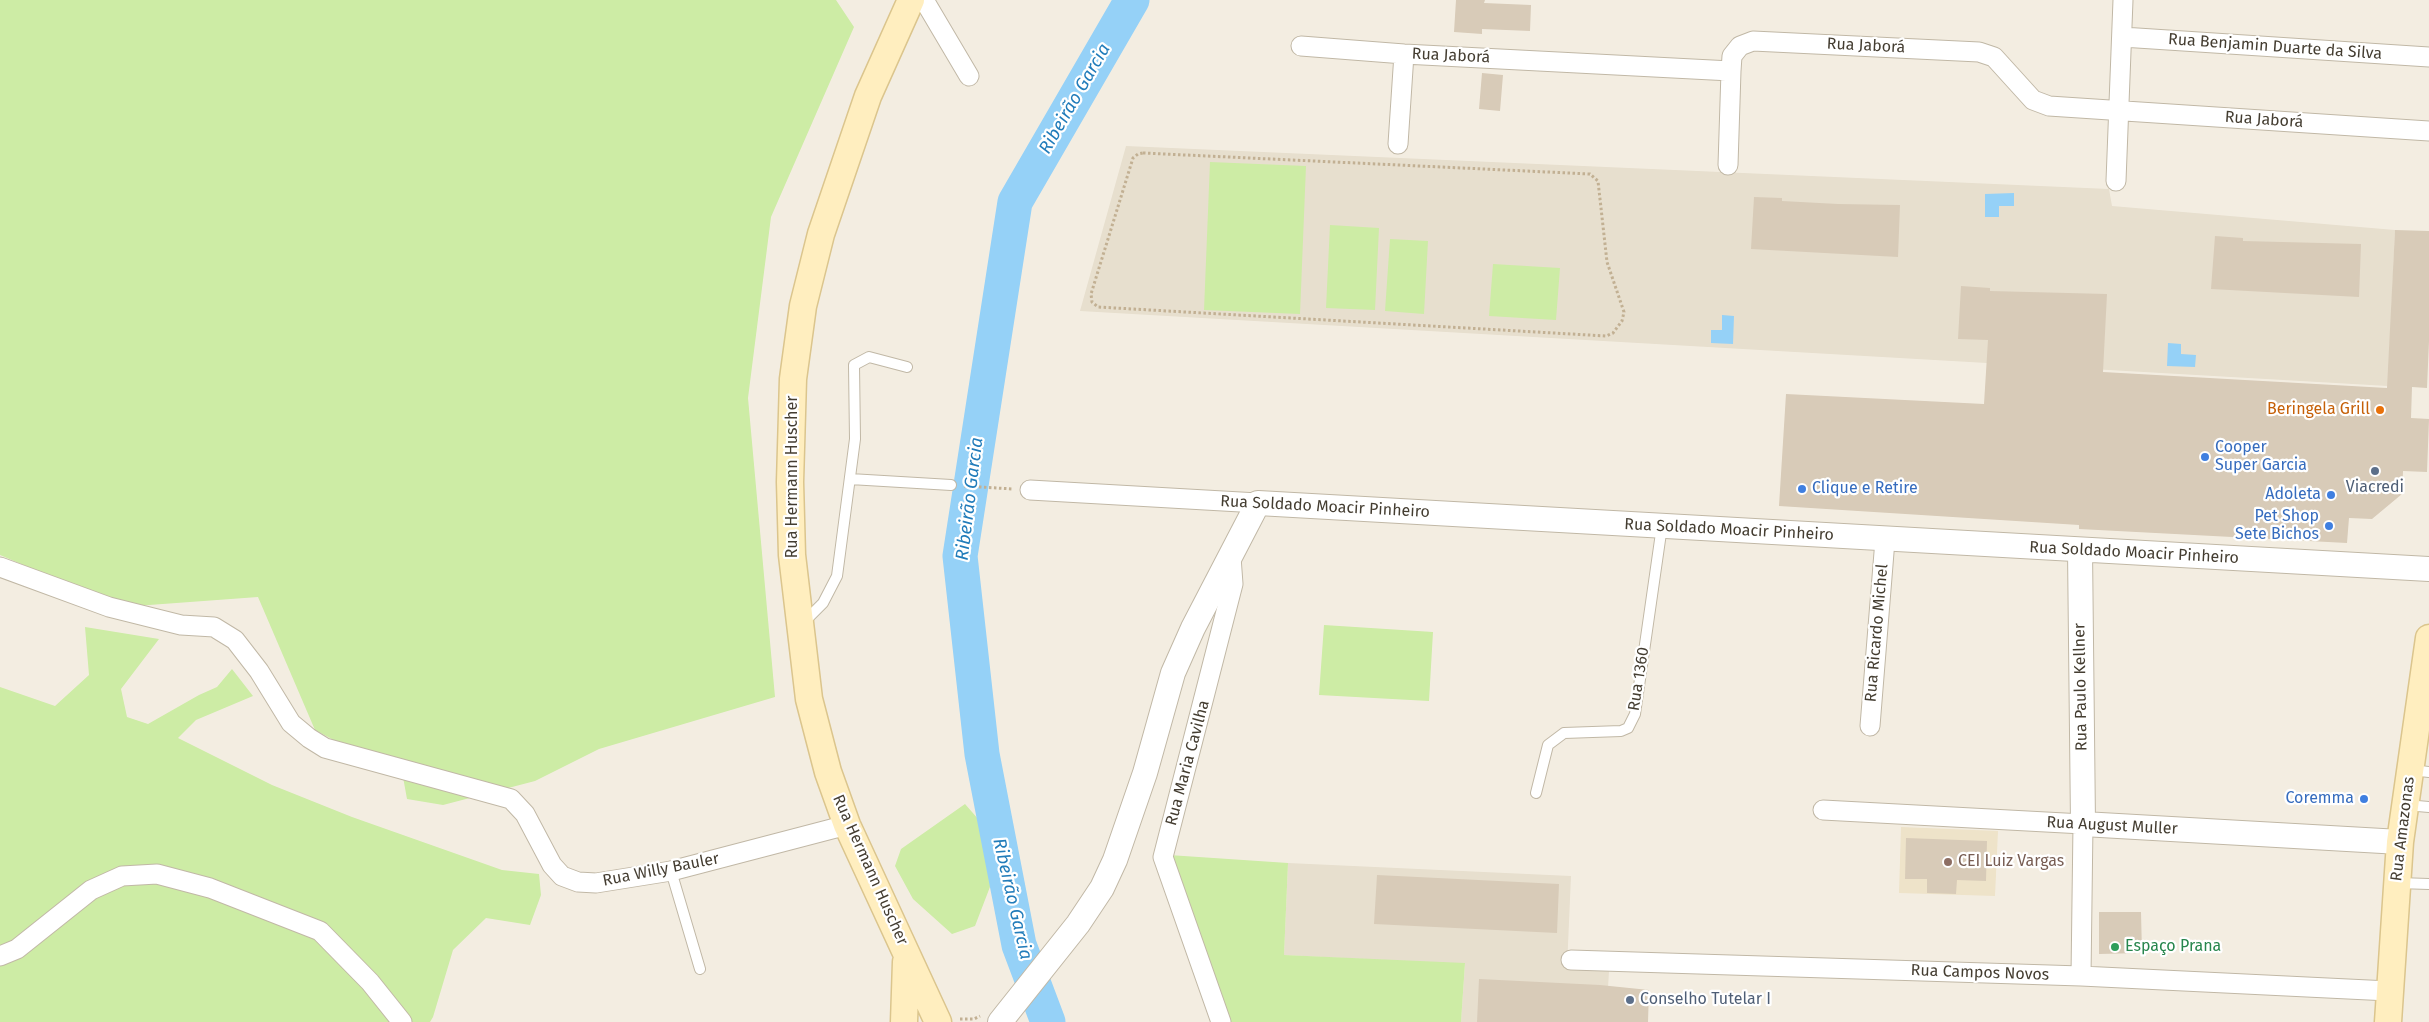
<!DOCTYPE html>
<html>
<head>
<meta charset="utf-8">
<style>
	body { margin:0 }
	canvas { display:block; background:#f3ede1 }
</style>
</head>
<body>
<canvas width="2429" height="1022"></canvas>
<script>
const c = document.querySelector('canvas').getContext('2d');
c.lineJoin = 'round';
function fillPath(path, color) {
  c.fillStyle = color;
  c.fill(path, 'evenodd');
}
function shape(rows) {
  const path = new Path2D();
  for (const r of rows) {
    path.moveTo(r[0], r[1]);
    for (let i = 2; i < r.length; i += 2) path.lineTo(r[i], r[i + 1]);
  }
  return path;
}
function stroke(path, color, width, dash) {
  c.strokeStyle = color;
  c.lineWidth = width;
  c.lineCap = dash ? 'butt' : 'round';
  c.setLineDash(dash || []);
  c.stroke(path);
}
function write(font, color, halo, rows, align = 'center') {
  c.font = font + ' "Fira Sans",sans-serif';
  c.lineWidth = 4.5;
  c.setLineDash([]);
  c.textBaseline = 'middle';
  c.strokeStyle = halo;
  c.fillStyle = color;
  for (const [text, x, y, turn = 0] of rows) {
    c.save();
    c.translate(x, y);
    c.rotate((+turn || 0) * Math.PI / 180);
    c.textAlign = isNaN(turn) ? turn : align;
    if (halo) c.strokeText(text, 0, 0);
    c.fillText(text, 0, 0);
    c.restore();
  }
}
fillPath(shape([
	[1126,146,2109,189,2112,206,2395,230,2388,386,1080,311],
	[1288,863,1571,876,1567,968,1609,971,1606,1022,1461,1022,1465,964,1284,955]
]), '#e7dfce');
fillPath(shape([
	[1901,827,1998,831,1995,896,1899,893]
]), '#eee3c9');
fillPath(shape([
	[0,0,836,0,854,27,771,217,748,398,775,697,599,749,535,781,443,805,407,799,403,777,315,730,258,597,122,607,0,555],
	[1210,162,1306,166,1300,314,1204,310],
	[1330,225,1379,228,1375,310,1326,308],
	[1390,239,1428,241,1424,314,1385,311],
	[1493,264,1560,268,1556,320,1489,316],
	[1324,625,1433,632,1429,701,1319,695],
	[85,627,159,639,121,689,127,717,148,724,199,695,217,687,232,669,253,696,196,720,178,738,272,785,352,817,502,870,539,874,541,895,530,925,486,918,453,950,433,1017,430,1022,0,1022,0,687,55,706,89,675],
	[965,804,979,820,993,879,975,926,952,934,913,899,895,866,901,849],
	[1169,855,1288,863,1284,955,1465,963,1461,1022,1228,1022]
]), '#cdeca5');
fillPath(shape([
	[2014,193,2014,206,1999,206,1999,217,1985,217,1985,194],
	[1722,315,1734,316,1733,344,1711,343,1711,330,1722,330],
	[2168,343,2181,344,2181,354,2196,355,2195,367,2167,366]
]), '#95d1f7');
stroke(shape([
	[1048,1022,1019,945,982,754,960,556,1015,202,1132,0]
]), '#95d1f7', 35);
fillPath(shape([
	[1456,0,1485,0,1484,3,1531,5,1530,31,1482,29,1482,34,1454,32],
	[1482,73,1503,75,1500,111,1479,109],
	[1754,197,1782,198,1782,201,1838,204,1900,205,1898,257,1751,249],
	[2395,230,2429,231,2429,341,2427,388,2412,387,2411,418,2429,419,2427,472,2403,471,2402,494,2372,519,2349,518,2347,543,2079,529,2079,525,1779,506,1786,394,1984,404,1988,340,1958,339,1961,286,1990,288,1990,291,2107,294,2103,372,2387,388],
	[2215,236,2243,238,2243,241,2361,244,2359,297,2211,289],
	[1906,838,1987,841,1986,881,1957,880,1956,894,1927,893,1927,879,1905,879],
	[1377,875,1559,884,1557,933,1374,924],
	[2099,912,2141,912,2142,953,2099,954],
	[1479,979,1600,985,1649,990,1648,1022,1477,1022]
]), '#d8cbb8');
const service = shape([
	[850,479,951,485],
	[803,623,823,603,837,576,855,439,854,365,869,357,907,367],
	[2411,770,2429,772],
	[1536,793,1548,745,1564,733,1621,731,1628,728,1635,714,1662,526],
	[2406,805,2429,807],
	[671,871,700,969],
	[2398,883,2429,884]
]);
const minor = shape([
	[924,0,969,76],
	[2122,37,2429,57],
	[1301,46,1404,54,1731,71,1732,56,1740,46,1753,41,1979,52,1994,57,2033,100,2049,106,2429,131],
	[1398,144,1404,54],
	[1728,165,1731,71],
	[2116,181,2123,0],
	[1030,490,1258,503],
	[0,567,109,607,181,625,214,627,235,640,259,671,291,723,309,738,325,748,511,799,525,814,552,865,562,876,578,882,596,883,671,871,847,825],
	[1870,726,1885,540],
	[1823,810,2083,824,2081,976],
	[0,956,17,949,91,890,122,876,157,874,210,888,320,931,370,982,402,1022],
	[1571,960,2081,976,2389,991],
	[1221,1022,1163,857,1233,584,1231,557]
]);
const tertiary = shape([
	[2080,550,2083,824,2400,842],
	[1000,1022,1078,924,1102,888,1115,860,1145,773,1173,673,1193,628,1258,503,2429,569]
]);
const secondary = shape([
	[911,0,868,96,821,234,803,306,793,379,790,482,792,555,809,699,828,772,847,825,938,1022],
	[904,1022,906,962],
	[2388,1022,2400,842,2429,638]
]);
stroke(service, '#c1b8a6', 12);
stroke(minor, '#c1b8a6', 21);
stroke(tertiary, '#c1b8a6', 26);
stroke(secondary, '#dbc58d', 29);
stroke(shape([
	[1143,153,1590,174,1598,181,1607,262,1624,312,1622,321,1613,333,1606,336,1098,307,1092,302,1091,294,1133,158,1138,154,1143,153],
	[964,486,1013,489],
	[960,1019,974,1019,980,1016]
]), '#c2b093', 3, [2.5, 2.5]);
stroke(service, '#fff', 10);
stroke(minor, '#fff', 19);
stroke(tertiary, '#fff', 24);
stroke(secondary, '#ffeebf', 26);
for (const [x, y, r, color] of [
	[2380,410,5,"#e8710a"],
	[2205,457,5,"#3f7fe0"],
	[2375,471,5,"#5c6f8a"],
	[1802,489,5,"#3f7fe0"],
	[2331,495,5,"#3f7fe0"],
	[2329,526,5,"#3f7fe0"],
	[2364,799,5,"#3f7fe0"],
	[1948,862,5,"#8d6e63"],
	[2115,947,5,"#2e9e5b"],
	[1630,1000,5,"#5c6f8a"]
]) {
  const dot = new Path2D();
  dot.arc(x, y, r, 0, 2 * Math.PI);
  c.fillStyle = color;
  c.fill(dot);
  stroke(dot, '#fff', 2);
}
write('16px', '#443d31', '#fff', [
	["Rua Jaborá",1866,46,3],
	["Rua Benjamin Duarte da Silva",2275,47,4],
	["Rua Jaborá",1451,56,3],
	["Rua Jaborá",2264,120,4],
	["Rua Hermann Huscher",793,477,-90],
	["Rua Soldado Moacir Pinheiro",1325,507,3],
	["Rua Soldado Moacir Pinheiro",1729,530,3],
	["Rua Soldado Moacir Pinheiro",2134,553,3],
	["Rua Ricardo Michel",1877,633,-85],
	["Rua 1360",1639,679,-81],
	["Rua Paulo Kellner",2081,687,-91],
	["Rua Maria Cavilha",1188,763,-75],
	["Rua August Muller",2112,826,3],
	["Rua Amazonas",2403,829,-83],
	["Rua Willy Bauler",661,870,-11],
	["Rua Hermann Huscher",870,870,66],
	["Rua Campos Novos",1980,973,2]
]);
write('16px', '#c56008', '#fff', [
	["Beringela Grill",2370,410]
], 'right');
write('16px', '#366cbe', '#fff', [
	["Cooper",2215,448,"left"],
	["Super Garcia",2215,466,"left"],
	["Clique e Retire",1812,489,"left"],
	["Adoleta",2321,495],
	["Pet Shop",2319,517],
	["Sete Bichos",2319,535],
	["Coremma",2354,799]
], 'right');
write('16px', '#4e5e75', '#fff', [
	["Viacredi",2375,488],
	["Conselho Tutelar I",1640,1000,"left"]
]);
write('16px', '#785e54', '#fff', [
	["CEI Luiz Vargas",1958,862]
], 'left');
write('16px', '#27864d', '#fff', [
	["Espaço Prana",2125,947]
], 'left');
write('italic 18px', '#217cba', '#fff', [
	["Ribeirão Garcia",1075,99,-60],
	["Ribeirão Garcia",970,499,-83],
	["Ribeirão Garcia",1012,899,77]
]);
</script>
</body>
</html>
